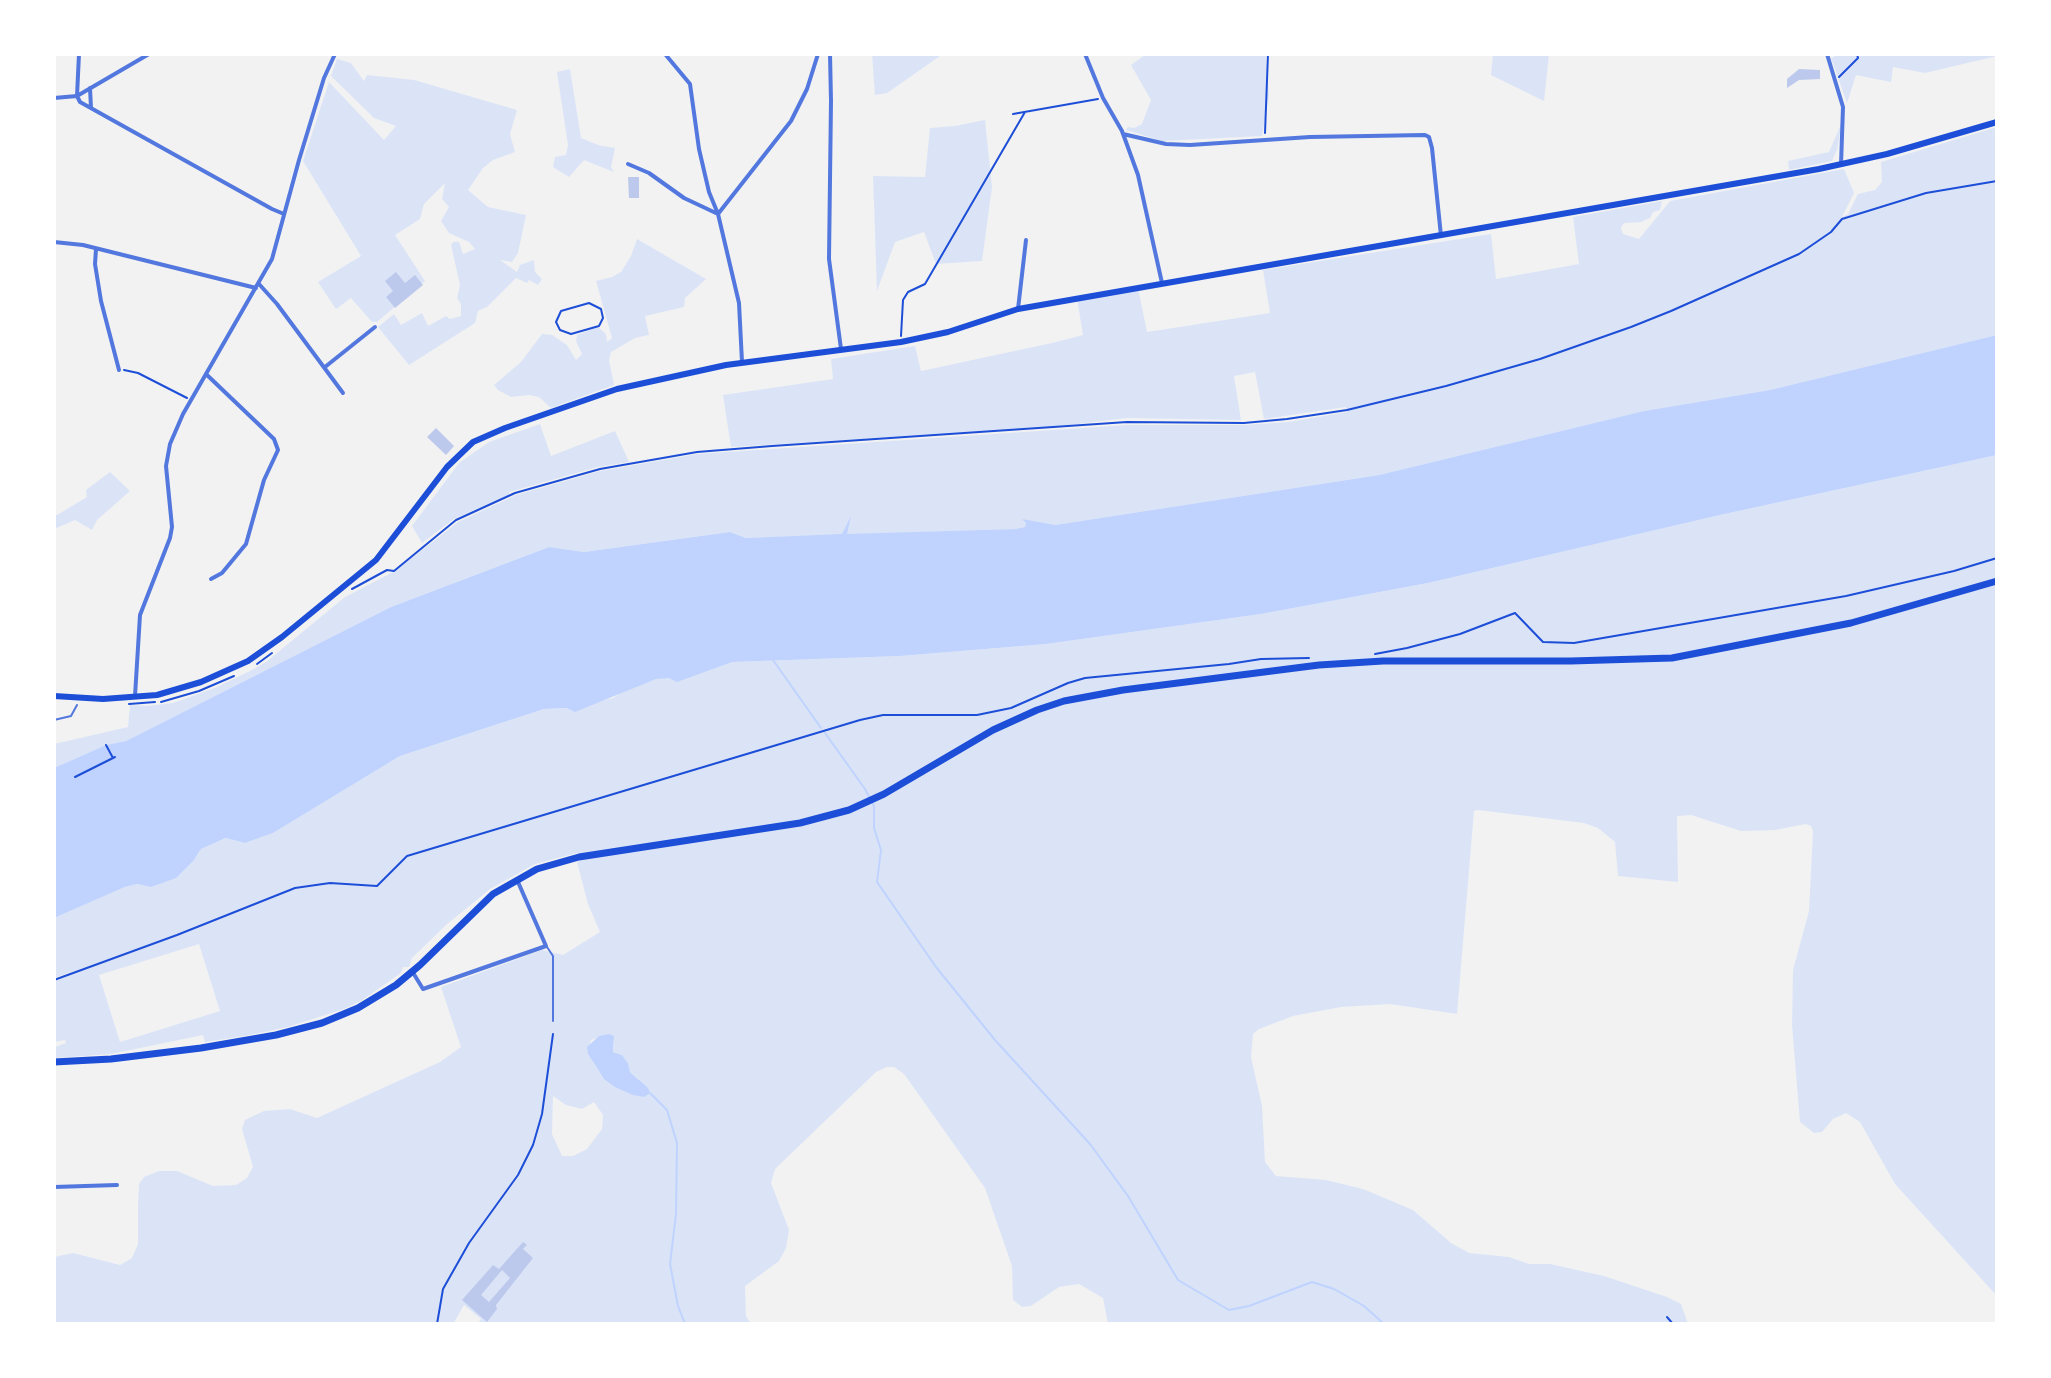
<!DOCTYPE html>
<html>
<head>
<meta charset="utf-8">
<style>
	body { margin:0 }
	#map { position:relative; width:2051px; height:1378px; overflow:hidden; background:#f2f2f2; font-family:"Sofia Sans Condensed",sans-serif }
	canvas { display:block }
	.frame { position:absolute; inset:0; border:56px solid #fff; pointer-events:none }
</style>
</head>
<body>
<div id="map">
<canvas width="2051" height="1378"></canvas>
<div class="frame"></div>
</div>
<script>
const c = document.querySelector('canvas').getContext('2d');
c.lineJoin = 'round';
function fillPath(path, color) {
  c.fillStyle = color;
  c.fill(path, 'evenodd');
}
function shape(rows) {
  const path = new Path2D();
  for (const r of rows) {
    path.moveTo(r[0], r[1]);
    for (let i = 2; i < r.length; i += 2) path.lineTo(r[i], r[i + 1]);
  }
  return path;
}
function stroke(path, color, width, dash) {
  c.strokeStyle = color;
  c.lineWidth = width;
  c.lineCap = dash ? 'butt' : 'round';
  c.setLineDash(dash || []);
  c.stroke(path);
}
fillPath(shape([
	[872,54,943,54,887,93,875,95],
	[1146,54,1266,54,1269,96,1262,136,1162,141,1126,130,1128,127,1134,128,1142,124,1151,100,1131,65],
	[1493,54,1549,54,1544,101,1491,75],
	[1839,54,1997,54,1997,56,1925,73,1893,67,1891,82,1856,75,1847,103,1831,58],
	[337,59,351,63,364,81,367,75,414,80,517,110,510,134,515,152,493,160,483,168,468,190,488,207,526,215,518,253,512,262,500,260,517,272,520,265,534,260,535,272,542,279,538,285,529,280,527,283,516,278,487,307,478,311,475,323,409,365,378,327,394,314,401,325,422,313,428,326,446,316,450,319,461,316,461,304,457,298,460,285,451,245,453,242,459,242,463,254,475,249,469,242,449,233,441,221,449,207,442,199,445,183,424,204,420,219,395,235,425,281,377,322,372,322,351,298,336,309,318,282,361,256,303,161,329,82,384,140,396,126,374,118,331,76],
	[570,69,581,138,598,145,615,148,611,167,614,172,584,160,569,177,553,167,555,157,566,155,568,145,557,72],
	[985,120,992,187,982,261,936,264,924,232,895,242,877,291,873,176,925,177,930,128,955,126],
	[1842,122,1837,150,1832,161,1789,170,1788,161,1829,152],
	[1997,127,1997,335,1770,390,1644,411,1379,475,1055,525,1026,523,1025,527,1015,529,746,538,730,532,584,552,549,547,391,607,126,741,106,745,54,768,54,744,128,727,130,705,147,706,173,703,217,687,252,670,266,662,345,597,395,571,458,522,516,495,600,471,697,454,1127,425,1244,425,1288,422,1347,412,1346,407,1264,419,1255,372,1234,376,1241,420,1127,418,1044,428,731,447,723,395,833,379,831,359,915,346,921,371,1052,343,1083,335,1077,299,1138,288,1147,332,1270,313,1263,270,1491,234,1496,279,1579,264,1573,217,1662,201,1660,210,1653,212,1650,218,1641,222,1624,223,1621,228,1623,234,1639,239,1670,201,1844,169,1854,193,1842,217,1848,214,1858,194,1875,190,1882,182,1881,162],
	[637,239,706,279,685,298,684,307,645,316,649,335,635,338,611,352,609,360,614,385,551,408,539,397,529,395,511,397,498,390,494,385,521,362,542,334,552,335,567,345,576,360,582,354,576,341,577,335,598,327,606,334,607,342,612,338,596,281,612,277,621,272,631,256],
	[540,424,551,456,615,431,629,462,598,467,509,492,509,495,454,519,422,543,412,526,459,463,489,442],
	[1997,455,1997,1296,1895,1184,1860,1122,1846,1113,1833,1119,1822,1132,1814,1133,1800,1122,1792,1025,1793,970,1809,911,1813,831,1811,826,1806,824,1775,830,1741,831,1691,815,1677,816,1678,882,1618,876,1615,842,1598,828,1584,823,1478,810,1474,811,1457,1014,1390,1004,1341,1007,1293,1016,1259,1029,1253,1034,1251,1057,1262,1106,1265,1162,1276,1176,1326,1180,1363,1189,1413,1210,1451,1243,1469,1253,1509,1257,1529,1264,1550,1264,1604,1276,1667,1297,1681,1304,1688,1324,1108,1324,1103,1298,1079,1284,1059,1287,1031,1306,1022,1307,1013,1300,1012,1266,985,1188,904,1074,894,1067,887,1067,876,1072,775,1169,771,1183,789,1230,786,1248,779,1261,745,1286,746,1316,751,1324,477,1324,481,1319,464,1305,453,1324,54,1324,54,1257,73,1253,120,1265,132,1258,138,1244,138,1205,139,1184,144,1177,159,1171,177,1171,213,1186,236,1185,247,1178,253,1167,242,1129,245,1120,264,1111,290,1109,317,1118,440,1062,461,1047,441,987,542,950,563,955,600,932,588,904,577,862,602,853,577,853,535,864,490,889,446,925,412,958,409,967,403,967,401,973,361,1001,344,1009,288,1027,245,1036,205,1042,203,1035,111,1054,56,1058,55,1047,66,1043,65,1040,54,1042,54,981,120,956,54,978,54,918,125,887,137,884,151,887,194,860,201,849,227,838,245,843,273,833,400,756,544,709,567,708,613,698,628,688,656,679,732,662,900,656,1046,644,1261,614,1428,583,1720,515],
	[199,944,220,1011,120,1042,99,975],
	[609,1034,614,1042,613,1052,622,1055,628,1063,630,1072,640,1080,588,1055,591,1040],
	[553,1096,566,1105,582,1109,594,1102,603,1115,602,1129,587,1149,573,1156,562,1156,552,1134],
	[110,472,130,491,97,520,92,530,75,520,54,529,54,514,57,515,87,497,86,490]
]), '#dbe4f7');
fillPath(shape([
	[1997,335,1997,455,1720,515,1428,583,1261,614,1046,644,900,656,732,662,677,682,669,678,656,679,575,712,567,708,544,709,400,756,273,833,245,843,226,838,201,849,194,860,176,878,151,887,137,884,125,887,54,918,54,768,106,745,126,741,391,607,549,547,584,552,730,532,746,538,842,534,851,516,847,534,1015,529,1025,527,1026,523,1022,519,1055,525,1379,475,1644,411,1770,390],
	[609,1034,614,1036,613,1052,622,1055,628,1063,630,1072,648,1088,650,1093,644,1097,633,1095,615,1087,604,1079,596,1066,588,1054,587,1047,599,1036]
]), '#bfd3fe');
stroke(shape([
	[773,660,821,728],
	[825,733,865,789,874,806,874,828,881,850,877,882,936,967,995,1040,1090,1144,1128,1196,1178,1280,1229,1310,1249,1306,1312,1282,1334,1289,1364,1306,1384,1324],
	[650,1093,667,1110,677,1143,676,1214,670,1264,678,1306,685,1324]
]), '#bfd3fe', 2);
fillPath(shape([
	[1799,69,1820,70,1820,79,1799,80,1787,88,1787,79],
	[628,177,639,177,639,198,629,198],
	[396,272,405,283,415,275,423,285,395,308,386,297,393,291,385,281],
	[436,428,454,446,446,455,427,437],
	[523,1242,527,1245,523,1249,533,1258,496,1305,497,1309,487,1322,462,1300,493,1265,499,1269],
	[502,1270,510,1278,489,1302,481,1295]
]), '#bdc9ec');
stroke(shape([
	[1839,77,1858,58,1857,54],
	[1013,114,1098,99],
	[1265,133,1268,54],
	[589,303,601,309,603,318,599,326,571,334,560,330,556,322,561,311,589,303],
	[901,336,903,300,908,292,925,284,1025,112],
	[124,370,138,373,187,398],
	[352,589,387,570,394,571,456,520,515,493,600,469,697,452,772,446,1127,422,1244,423,1287,419,1347,410,1446,386,1540,359,1631,327,1671,311,1799,254,1831,232,1842,219,1926,193,1997,181],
	[1375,654,1407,648,1460,634,1515,613,1543,642,1574,643,1846,596,1954,571,1997,558],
	[257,664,272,653],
	[161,702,199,691,234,676],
	[129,704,155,702],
	[106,745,113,758],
	[75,777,115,757],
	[54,980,177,935,295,888,330,883,377,886,407,856,860,720,883,715,977,715,1011,708,1068,683,1085,678,1229,664,1261,659,1309,658],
	[1667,1317,1673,1324],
	[437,1324,443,1289,469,1243,518,1175,533,1145,542,1114,553,1034]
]), '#1d4ed8', 2);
stroke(shape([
	[54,720,71,716,77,705],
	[547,947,553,956,553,1021]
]), '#5277de', 2);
stroke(shape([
	[665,54,690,84,699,149,709,192,718,214],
	[830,54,831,101,829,259,841,349],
	[1085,54,1103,98,1122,131,1138,175,1162,283],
	[1827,54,1843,107,1841,165],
	[90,88,91,108],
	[77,96,149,54],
	[77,96,79,54],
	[54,98,77,96,80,102,272,209,284,214],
	[1122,131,1123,134,1166,144,1190,145,1310,137,1425,135,1429,137,1432,148,1441,236],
	[628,164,649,173,684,198,718,214],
	[54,242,83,245,256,288],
	[96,249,95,264,101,301,119,370],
	[259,284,277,304,343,393],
	[1018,309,1026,240],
	[742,362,739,303,718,214,791,121,807,89,818,54],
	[325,367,375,327],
	[207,375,274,439,278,450,264,480,246,544,222,573,211,579],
	[135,696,140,615,170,538,172,527,166,466,170,444,183,414,272,259,299,160,324,78,335,54],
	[412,971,423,989,546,946,518,882],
	[54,1187,117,1185]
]), '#5277de', 4);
stroke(shape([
	[54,696,103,699,157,695,201,682,248,661,282,637,376,560,447,467,473,442,505,428,617,389,726,365,901,342,948,332,1018,309,1819,169,1887,154,1997,122]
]), '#1d4ed8', 6);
stroke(shape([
	[54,1062,111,1059,201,1048,276,1035,322,1023,358,1008,396,985,420,965,493,894,537,869,579,857,800,823,849,810,884,794,993,730,1037,710,1064,701,1123,690,1319,665,1383,661,1571,661,1672,658,1851,623,1997,581]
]), '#1d4ed8', 7);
</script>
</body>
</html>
